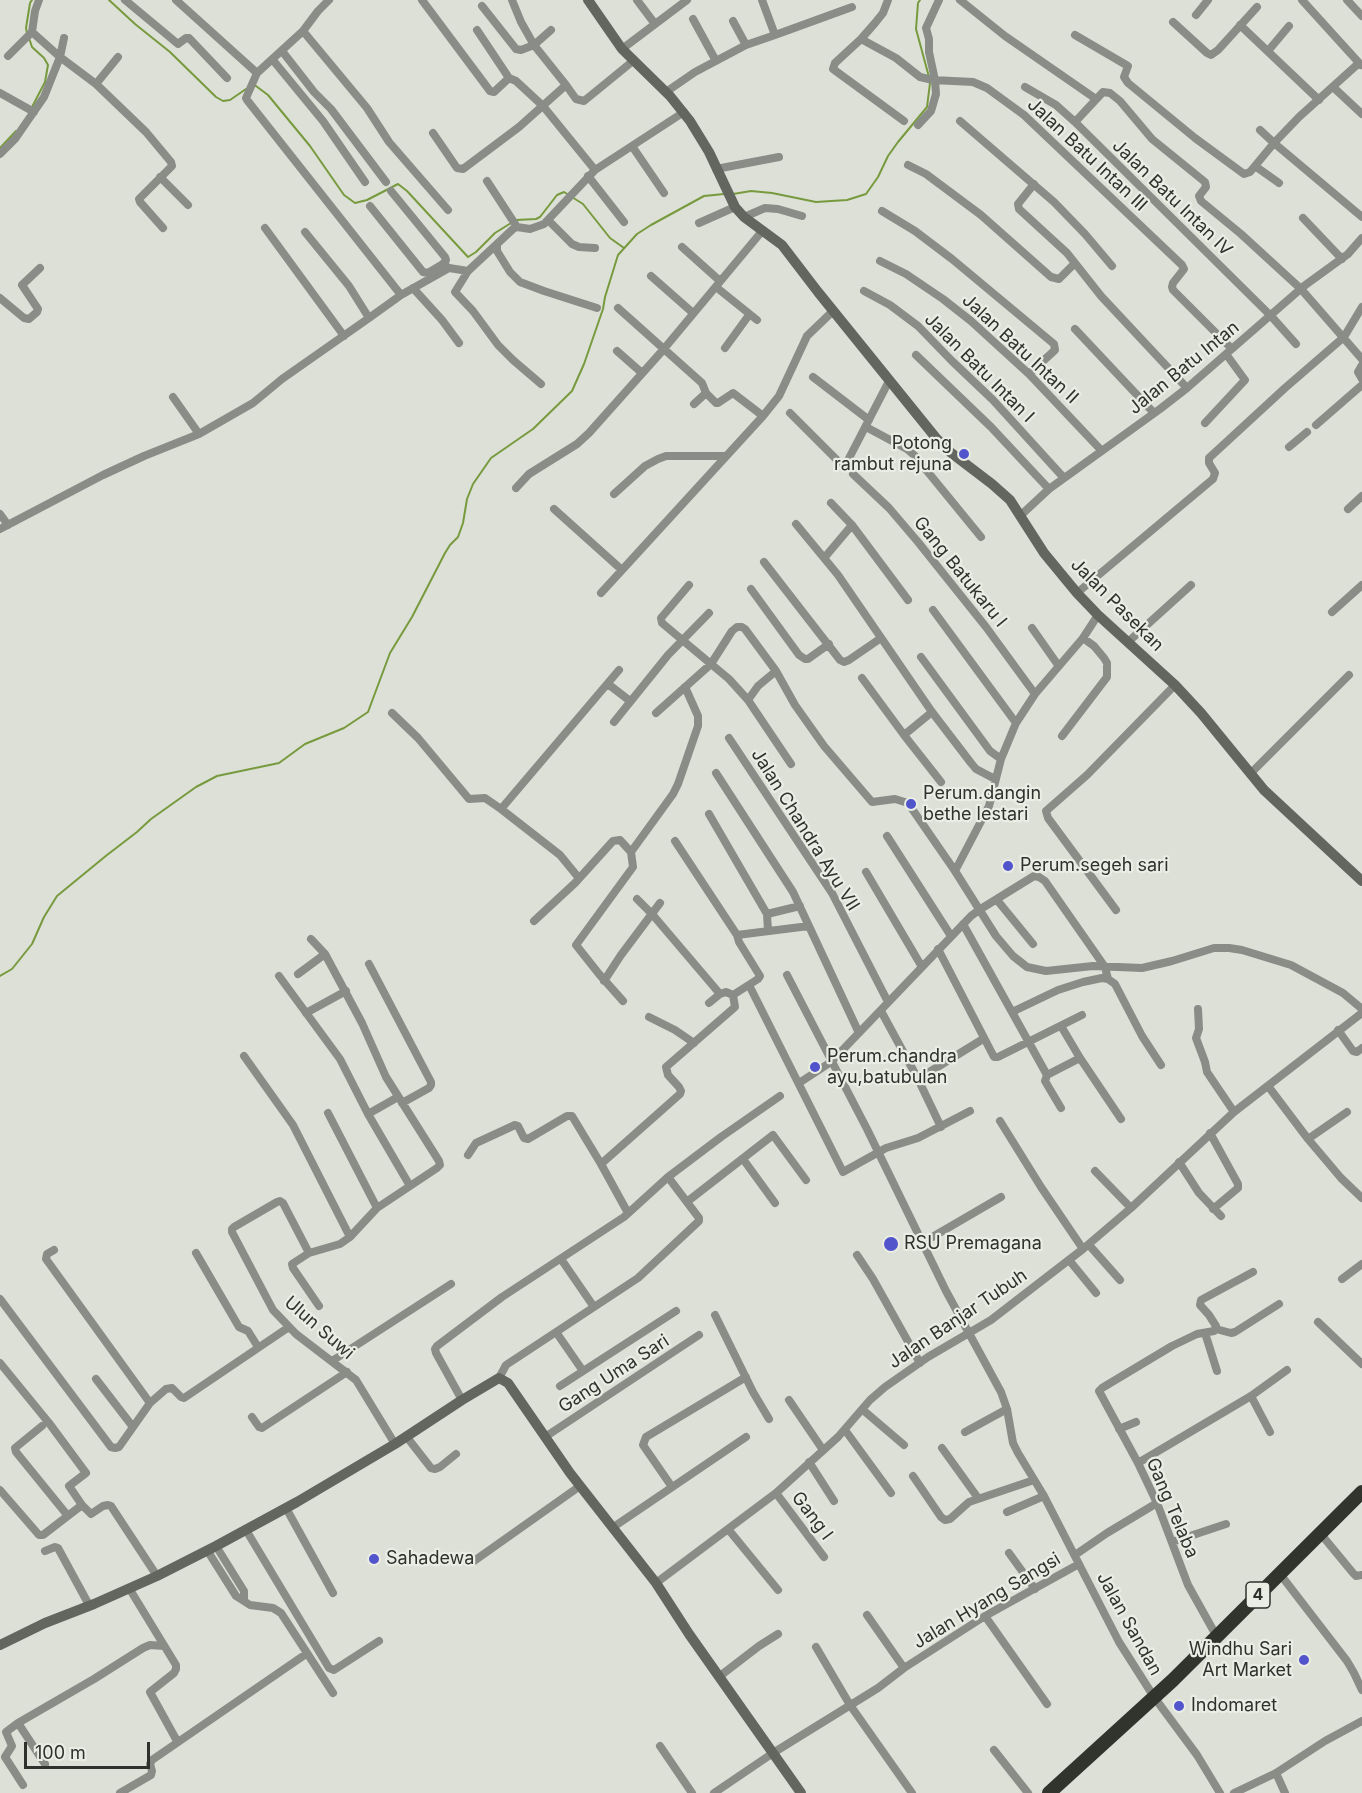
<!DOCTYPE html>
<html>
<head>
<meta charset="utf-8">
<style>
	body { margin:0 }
	#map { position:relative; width:1362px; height:1793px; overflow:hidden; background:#dce0d6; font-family:Inter,sans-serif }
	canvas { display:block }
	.scale { position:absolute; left:24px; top:1742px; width:126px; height:27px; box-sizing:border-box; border:3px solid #2f312d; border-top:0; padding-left:8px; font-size:18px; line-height:21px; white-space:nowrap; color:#2f312d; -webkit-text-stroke:4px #e9ede3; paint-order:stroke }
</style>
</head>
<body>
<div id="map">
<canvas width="1362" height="1793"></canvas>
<div class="scale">100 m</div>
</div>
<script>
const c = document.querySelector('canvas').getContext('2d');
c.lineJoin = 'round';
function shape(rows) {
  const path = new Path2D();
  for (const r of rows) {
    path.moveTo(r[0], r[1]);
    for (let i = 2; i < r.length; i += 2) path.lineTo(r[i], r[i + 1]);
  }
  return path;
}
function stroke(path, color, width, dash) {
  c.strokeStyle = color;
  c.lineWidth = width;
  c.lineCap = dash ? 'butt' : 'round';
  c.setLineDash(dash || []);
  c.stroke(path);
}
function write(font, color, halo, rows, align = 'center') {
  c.font = font + ' Inter,sans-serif';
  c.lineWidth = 4.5;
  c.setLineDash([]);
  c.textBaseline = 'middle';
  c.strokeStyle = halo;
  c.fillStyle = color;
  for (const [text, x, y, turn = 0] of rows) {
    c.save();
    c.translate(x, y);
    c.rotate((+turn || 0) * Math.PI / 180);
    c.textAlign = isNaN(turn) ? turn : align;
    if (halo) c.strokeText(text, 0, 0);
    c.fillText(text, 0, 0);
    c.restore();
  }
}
stroke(shape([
	[109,0,135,24,170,52,216,97,223,101,230,100,246,89],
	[920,0,918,3,916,29,929,77],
	[27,33,26,28,30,3,32,0],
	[29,38,32,47,44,58,48,65,45,82,31,109],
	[255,86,256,86,268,95,310,146,344,195,355,203,367,200,398,184,407,191,468,257,476,252,495,233,511,223],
	[0,148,16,131],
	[733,194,751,191,772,193,816,202,847,200,866,194,878,177,888,156,898,142,927,107,930,83],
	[516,220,536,219,540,217,557,195,564,192,583,204,610,238,624,248],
	[0,976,12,969,32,944,44,917,57,896,107,855,137,832,151,819,196,787,217,776,279,763,305,744,344,728,368,712,390,653,412,617,445,553,450,545,458,537,463,523,467,499,473,484,491,458,533,429,572,391,584,364,603,309,605,297,618,255,637,234,651,225,704,196,724,194]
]), '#789a3e', 2);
stroke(shape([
	[125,0,178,44,186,38,189,38,227,78],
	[176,0,257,73],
	[329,0,318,11,303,31,257,73,246,98,247,100,401,295,449,268],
	[422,0,490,91,494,92,509,78],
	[512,0,521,22,534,45,551,30],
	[637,0,655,24],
	[888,0,883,13,875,23,861,39,835,63,833,69,904,121],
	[960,0,1005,36,1096,99],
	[1302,0,1361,65],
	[1347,0,1362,16],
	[482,6,516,49,521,50,534,45,566,85],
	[1196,15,1208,0],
	[693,19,716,61],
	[1173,22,1207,53,1211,55,1218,50,1257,7],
	[1240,25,1319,100],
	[477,30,509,78,516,81,543,106,595,170],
	[303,31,367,108,389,142,448,210],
	[775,35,852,7],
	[1075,35,1128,66,1124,77,1128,83,1195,138,1244,174,1250,172,1274,143,1362,217],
	[64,38,60,57,96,84,146,132,171,162,172,166,139,199,140,202,163,228],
	[861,39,896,58,920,77,933,80,973,82,987,88,1024,115,1182,265,1184,269,1173,283,1172,287,1173,290,1232,349],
	[746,45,775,35,762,0],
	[622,49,687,0],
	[282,51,314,92,331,109,386,182],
	[1268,51,1289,26],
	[8,56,32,32,35,11,39,0],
	[272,59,323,121,365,182],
	[96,84,118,57],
	[1025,87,1056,105,1075,122],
	[1333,87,1362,114],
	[666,92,695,72,746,45,733,21],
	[0,93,34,112],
	[960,121,1054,202,1085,234,1112,266],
	[918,125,931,111,936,94,935,80,929,52,929,39,926,28,939,0],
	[1260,130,1274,143,1299,117,1359,63],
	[433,133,457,168,463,169,519,127,566,85,576,99,584,101,633,61],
	[632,146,664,193],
	[0,154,15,139,44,97,60,57,32,32],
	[908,165,926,174,981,215,1051,277,1059,279,1074,264],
	[1255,166,1279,183],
	[716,169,779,157],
	[588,176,624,222],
	[160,177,188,205],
	[487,181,517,227],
	[1034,184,1018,204,1019,209,1067,253,1101,296,1187,388],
	[370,206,423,272,428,273,443,264,446,260,445,257,391,191],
	[882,211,915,231,952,259,1054,344,1055,350,1029,374],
	[744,217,765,208,778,209,802,216],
	[1303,218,1342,259],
	[549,221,572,244,579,247,595,248],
	[699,223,735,207],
	[265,228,344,336],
	[305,232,349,286,369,318,401,295],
	[497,245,497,251,510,272,520,282,544,291,597,308],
	[682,247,720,281],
	[880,261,906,274,943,299,971,321,1029,374,1101,450],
	[446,266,449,268,468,271],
	[651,276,693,313],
	[716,287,757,320],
	[413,288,442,320,459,343],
	[864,291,890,305,918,326,952,361,993,400,1064,478],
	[0,298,24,318,29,319,37,312,38,309,22,285,40,268],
	[618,308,702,383,706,393],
	[1075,329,1154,413],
	[1296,344,1271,316,1075,122,1103,92,1110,93,1120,101,1152,139,1205,182,1206,187,1199,196,1201,201,1241,234,1301,289,1362,359],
	[725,348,749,315],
	[617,351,642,373],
	[916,355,991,427,1049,489],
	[1362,365,1358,372,1362,379],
	[813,377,869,420],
	[541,384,513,360,498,345,473,311,455,292,468,271,513,229,517,227,530,229,544,224,595,170,684,112],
	[173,397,199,434],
	[694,404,706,393,716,403,718,403,733,393,763,416],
	[790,413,838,461,845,466,889,381],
	[1205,423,1245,380,1226,354],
	[1316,425,1362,385],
	[866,427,907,449,914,455,981,537],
	[1289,447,1307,432],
	[853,474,889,508,918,542,986,627,1035,694],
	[516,488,529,474,577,444,589,433,663,350,763,230],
	[614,494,645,466,658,459,666,456,726,456],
	[831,503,852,525],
	[554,509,622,570],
	[1348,509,1362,496],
	[0,514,8,525],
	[1020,516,1049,489,1160,409,1187,388,1304,286,1348,254,1362,238],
	[796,524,838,575,932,712,971,763,976,769,995,779],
	[0,529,103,475,144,456,199,434,253,403,282,379,369,318],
	[825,557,852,525,908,600],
	[764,562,840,660,844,662,849,660,881,638],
	[689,585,661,618,662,623,711,664,732,631,737,627,742,627,745,629,776,671],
	[751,589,799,655,805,659,808,659,829,644],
	[601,593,763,416,779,396,807,336,833,311],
	[1077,593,1213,479,1215,473,1209,463,1209,458,1285,388,1344,337,1362,307],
	[933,610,1016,723],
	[1332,612,1362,585],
	[1032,628,1058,665],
	[1128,642,1191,585],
	[921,657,990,751,1001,759],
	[862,678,904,735],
	[608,684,630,701],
	[748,700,791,764],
	[932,712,904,735,941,782],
	[392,713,418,738,469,799,485,798,501,809],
	[656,713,711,664,729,679,748,700,758,686,776,671,795,705,824,746,872,802,895,799,908,803,955,871,996,936,1013,956,1027,967,1046,971,1093,966,1142,968,1172,961,1214,948,1229,948,1242,950,1291,965,1343,993,1362,1009],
	[614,722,668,655,709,613],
	[1062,736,1107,677,1107,663,1104,658,1094,646,1083,638],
	[729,738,832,893,888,1002],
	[716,773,793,892,859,1033],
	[1250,774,1349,675],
	[709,814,767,914,768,931],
	[887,836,951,936],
	[631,852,673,794,678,784,698,726,698,716,685,687],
	[955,871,989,806,1001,759,1016,723,1035,694,1083,638,1098,615],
	[866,872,922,967],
	[578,877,560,855,501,809,619,670],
	[637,899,652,914,720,994,726,992,733,995],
	[997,900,1033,944],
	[1116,910,1048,818,1046,811,1087,775,1175,685],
	[767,914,800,906],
	[534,921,575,883,613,841,620,840,631,852,633,867,576,945,599,974,623,1001],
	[963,924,1047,1075,1080,1058,1121,1119],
	[737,935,809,926],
	[311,939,325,954,362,1023,386,1077,439,1161,440,1165,437,1168,377,1208,350,1237,340,1244,309,1253,292,1264,293,1268,319,1306],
	[938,949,994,1057,998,1057,1082,1015],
	[369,964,431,1082,431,1085,429,1088,402,1103],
	[298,974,325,954],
	[787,975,867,1129,946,1291,1001,1392,1007,1409,1013,1443,1018,1453,1044,1496,1119,1642,1154,1697,1197,1755,1220,1793],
	[279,976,340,1059,368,1114,398,1097],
	[604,981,621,955,660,903],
	[749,985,843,1172,886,1148,918,1138,970,1111],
	[709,1003,720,994],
	[1198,1009,1199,1029,1196,1038,1205,1062,1207,1072,1234,1112],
	[881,1011,918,1079,941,1127],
	[1012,1012,1058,990,1083,982,1102,978,1108,979],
	[306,1013,346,991],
	[649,1017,675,1030,694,1043],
	[1061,1026,1080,1058],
	[1338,1030,1353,1051,1357,1052,1362,1048],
	[244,1056,293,1125,350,1237],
	[1047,1075,1045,1081,1061,1108],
	[918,1079,983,1039],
	[799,1083,831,1062,971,916,979,910,1034,876,1039,877,1045,881,1105,967,1108,979,1115,984,1142,1036,1161,1065],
	[1268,1086,1308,1139,1341,1178,1362,1198],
	[328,1113,377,1208],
	[368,1114,410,1186],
	[1000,1121,1041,1187,1083,1249],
	[1210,1133,1238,1184,1238,1188,1213,1209],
	[1308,1139,1347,1112],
	[468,1155,476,1143,515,1125,518,1126,524,1138,528,1139,567,1116,572,1116,601,1164,628,1213],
	[743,1159,775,1203],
	[1179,1162,1199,1193,1221,1216],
	[601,1164,680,1094,681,1091,679,1087,668,1075,666,1067,735,1007,733,995,758,979,760,976,739,942,737,935,675,841],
	[1095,1171,1131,1208],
	[688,1201,773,1135,806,1180],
	[922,1243,1001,1197],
	[1089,1245,1120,1280],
	[54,1250,47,1254,46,1259,150,1403],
	[196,1253,239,1327,248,1331,258,1347],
	[309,1253,283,1203,280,1201,277,1202,234,1227,232,1229,232,1232,273,1310,296,1334,356,1380,395,1444],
	[857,1255,873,1279,920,1363],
	[561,1259,594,1307],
	[1069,1260,1096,1293],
	[1342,1279,1362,1264],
	[0,1299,111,1447,115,1448,119,1447,150,1403,166,1389,172,1388,181,1397,184,1398,289,1327],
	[715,1315,753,1392,769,1419],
	[1318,1322,1362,1364],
	[1216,1329,1231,1333,1235,1332,1279,1304],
	[556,1332,583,1371],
	[1205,1333,1217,1371],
	[332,1361,451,1284],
	[0,1363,49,1423,86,1473,69,1486,82,1505,91,1514,103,1506,108,1505,111,1506,157,1576],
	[499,1378,506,1365,638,1278,699,1221,699,1218,668,1177],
	[96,1379,133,1427],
	[560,1386,676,1311],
	[1251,1396,1270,1432],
	[462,1400,436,1353,435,1349,437,1346,502,1297,624,1217,668,1177,721,1137,780,1096],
	[789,1400,823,1450],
	[863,1410,904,1445],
	[252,1417,259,1427,262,1428,347,1372],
	[42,1426,15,1448,16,1452,68,1516],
	[1119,1429,1136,1422],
	[845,1430,891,1493],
	[965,1432,1007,1409],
	[406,1436,431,1468,435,1469,440,1467,456,1454],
	[545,1437,699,1335],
	[942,1448,978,1498],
	[809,1462,834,1501],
	[1138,1463,1251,1396,1287,1370],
	[913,1476,941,1517,945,1520,950,1519,969,1502,1034,1480],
	[672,1487,643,1445,646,1437,746,1377],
	[0,1490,39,1535,43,1535,82,1505],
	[776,1493,824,1557],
	[286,1508,333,1593],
	[1007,1512,1044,1496],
	[612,1528,746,1437],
	[728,1529,778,1590],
	[246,1530,329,1668,334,1670,379,1641],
	[1320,1533,1353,1573,1356,1576,1362,1575],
	[1172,1542,1226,1524],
	[216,1546,244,1591,244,1600],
	[207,1550,236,1596,250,1605,273,1608,281,1613,333,1693],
	[45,1551,55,1547,58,1548,89,1605],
	[1009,1553,1035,1589],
	[1075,1555,1107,1533,1157,1503],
	[474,1561,580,1486],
	[1280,1574,1347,1661,1354,1673,1362,1690],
	[656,1583,776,1493,838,1437,870,1400,885,1387,928,1357,991,1320,1083,1249,1131,1208,1234,1112,1362,1013],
	[129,1588,176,1665,176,1669,174,1673,150,1692,177,1741],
	[867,1615,904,1668],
	[985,1616,1047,1704],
	[1217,1637,1188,1585,1157,1503,1138,1463,1099,1391,1102,1388,1172,1346,1197,1334,1214,1331,1216,1326,1209,1315,1200,1305,1201,1300,1253,1272],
	[816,1647,850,1705,912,1793],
	[720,1676,759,1646,778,1634],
	[18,1723,6,1732,12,1746,5,1757,23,1785],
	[660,1746,692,1793],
	[994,1750,1028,1793],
	[45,1764,18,1723,94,1679,143,1648,150,1645,164,1646],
	[1276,1773,1285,1793],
	[120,1793,151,1775,152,1771,150,1764,152,1760,306,1654],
	[714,1793,773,1753,878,1688,904,1668,985,1616,1079,1564],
	[1234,1793,1276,1773,1325,1741,1362,1721]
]), '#8a8c88', 8);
stroke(shape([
	[588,0,622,49,670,96,690,121,709,152,735,207,744,217,782,245,818,292,936,438,950,452,992,484,1010,500,1044,553,1077,593,1098,615,1175,685,1201,713,1264,790,1362,881],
	[0,1645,45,1623,94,1604,157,1576,216,1546,297,1502,395,1444,462,1400,499,1378,508,1383,570,1473,656,1583,689,1634,801,1793]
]), '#63655f', 10);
stroke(shape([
	[1049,1793,1173,1680,1362,1492]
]), '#30342c', 14);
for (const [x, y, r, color] of [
	[964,454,6,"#5154cb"],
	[911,804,6,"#5154cb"],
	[1008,866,6,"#5154cb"],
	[815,1067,6,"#5154cb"],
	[891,1244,8,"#5154cb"],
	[374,1559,6,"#5154cb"],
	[1304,1660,6,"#5154cb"],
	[1179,1706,6,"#5154cb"]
]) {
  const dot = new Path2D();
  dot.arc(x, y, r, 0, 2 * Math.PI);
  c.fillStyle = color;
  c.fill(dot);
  stroke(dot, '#e9ede3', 2);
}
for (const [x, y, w] of [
	[1258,1595,24]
]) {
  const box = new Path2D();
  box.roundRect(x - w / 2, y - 13, w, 26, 4.5);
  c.fillStyle = '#e9ede3';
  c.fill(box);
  stroke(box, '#2f312d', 1.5);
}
write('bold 16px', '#2f312d', null, [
	["4",1258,1595]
]);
write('18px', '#2f312d', '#e9ede3', [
	["Jalan Batu Intan III",1087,155,43],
	["Jalan Batu Intan IV",1172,198,44],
	["Jalan Batu Intan II",1020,349,43],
	["Jalan Batu Intan I",979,368,45],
	["Jalan Batu Intan",1184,368,-39],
	["Gang Batukaru I",960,572,51],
	["Jalan Pasekan",1117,605,45],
	["Jalan Chandra Ayu VII",805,830,58],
	["Jalan Banjar Tubuh",958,1319,-34],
	["Ulun Suwi",319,1328,41],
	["Gang Uma Sari",614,1374,-33],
	["Gang Telaba",1172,1508,67],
	["Gang I",812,1516,53],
	["Jalan Hyang Sangsi",987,1601,-31],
	["Jalan Sandan",1129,1624,61]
]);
write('18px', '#2f312d', '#e9ede3', [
	["Potong",952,444,"right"],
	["rambut rejuna",952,465,"right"],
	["Perum.dangin",923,794],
	["bethe lestari",923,815],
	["Perum.segeh sari",1020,866],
	["Perum.chandra",827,1057],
	["ayu,batubulan",827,1078],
	["RSU Premagana",904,1244],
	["Sahadewa",386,1559],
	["Windhu Sari",1292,1650,"right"],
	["Art Market",1292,1671,"right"],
	["Indomaret",1191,1706]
], 'left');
</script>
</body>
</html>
